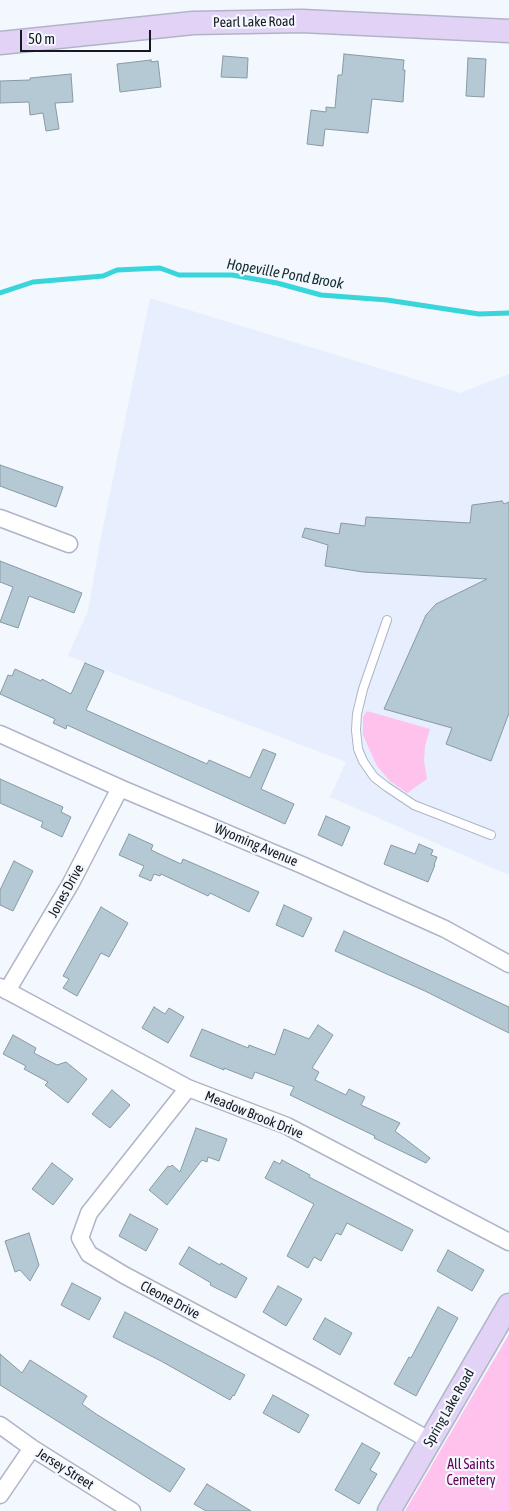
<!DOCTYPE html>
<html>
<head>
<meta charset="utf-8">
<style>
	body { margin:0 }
	#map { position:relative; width:509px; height:1511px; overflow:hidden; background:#f3f7fe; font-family:"Asap Condensed",sans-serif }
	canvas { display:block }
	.scale { position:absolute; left:20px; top:30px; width:131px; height:22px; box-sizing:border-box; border:2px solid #17191f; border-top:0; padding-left:6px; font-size:15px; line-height:18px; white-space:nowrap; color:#17191f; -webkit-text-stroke:4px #f3f7fe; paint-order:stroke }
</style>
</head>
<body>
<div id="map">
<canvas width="509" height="1511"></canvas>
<div class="scale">50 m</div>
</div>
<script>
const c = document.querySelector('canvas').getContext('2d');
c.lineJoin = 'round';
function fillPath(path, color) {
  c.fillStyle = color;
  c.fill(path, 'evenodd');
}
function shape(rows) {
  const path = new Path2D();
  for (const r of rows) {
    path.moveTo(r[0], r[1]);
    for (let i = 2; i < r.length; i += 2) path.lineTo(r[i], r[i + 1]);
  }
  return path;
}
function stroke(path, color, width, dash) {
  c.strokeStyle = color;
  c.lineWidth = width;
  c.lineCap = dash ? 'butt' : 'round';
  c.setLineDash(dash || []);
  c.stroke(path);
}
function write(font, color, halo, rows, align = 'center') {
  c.font = font + ' "Asap Condensed",sans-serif';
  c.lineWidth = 4.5;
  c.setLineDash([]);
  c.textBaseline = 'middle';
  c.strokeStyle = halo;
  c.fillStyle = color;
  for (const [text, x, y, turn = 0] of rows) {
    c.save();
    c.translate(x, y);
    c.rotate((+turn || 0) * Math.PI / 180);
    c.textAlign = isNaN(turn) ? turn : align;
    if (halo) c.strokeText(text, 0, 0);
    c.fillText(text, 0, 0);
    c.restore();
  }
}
fillPath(shape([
	[150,298,460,393,509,374,509,875,330,797,346,762,68,656,88,611,100,542]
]), '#e7eefd');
fillPath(shape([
	[367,711,430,729,425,746,424,761,427,779,407,793,390,781,377,766,363,735,363,717],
	[509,1334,509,1511,405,1511,470,1400]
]), '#fec2ec');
stroke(shape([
	[0,293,33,282,103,276,117,270,160,268,179,275,232,275,277,283,321,295,387,300,479,314,509,313]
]), '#38d5db', 5);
const building = shape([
	[344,54,404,60,403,70,405,70,403,102,372,99,368,133,325,129,323,146,307,144,311,110,326,112,326,107,335,108,338,75,342,75,344,54],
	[223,56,248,58,247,78,221,77,223,56],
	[468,58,486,59,484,97,466,96,468,58],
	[151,60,151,62,158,61,161,87,120,92,117,64,151,60],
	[71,74,73,102,55,103,59,129,46,131,43,113,30,115,29,102,0,103,0,81,30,80,30,78,71,74],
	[0,465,63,487,56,507,0,486,0,465],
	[502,501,504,504,509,502,509,713,491,761,446,744,452,728,384,709,426,615,436,604,487,579,363,572,325,566,328,545,302,537,305,528,339,534,341,523,365,526,366,517,470,523,472,505,502,501],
	[0,561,82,593,74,613,29,596,18,628,0,622,13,587,0,582,0,561],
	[85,663,104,671,86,710,207,764,209,760,250,778,263,749,276,754,261,789,294,804,285,824,67,725,66,729,53,723,55,719,0,694,8,675,12,676,15,669,41,681,42,679,71,694,85,663],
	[0,779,63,807,61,812,71,817,62,837,41,827,43,822,0,803,0,779],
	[326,816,350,827,342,846,318,835,326,816],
	[129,834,153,845,151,850,181,864,183,859,259,892,249,912,210,893,208,896,161,874,160,876,154,874,151,881,139,876,144,866,119,855,129,834],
	[419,844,433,850,431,855,437,857,434,865,435,865,428,882,384,864,391,845,415,854,419,844],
	[14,861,33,871,13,911,0,905,0,890,14,861],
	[284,905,312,918,303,937,276,925,284,905],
	[101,907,128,923,109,957,101,953,77,996,63,988,69,979,63,976,101,907],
	[344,931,509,1007,509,1033,425,991,335,951,344,931],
	[154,1007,165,1014,169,1008,184,1017,168,1043,142,1028,154,1007],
	[318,1025,333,1035,312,1068,319,1072,315,1080,346,1095,349,1089,365,1097,361,1105,400,1123,395,1131,430,1158,426,1163,374,1138,375,1136,290,1095,294,1087,255,1072,252,1079,224,1068,224,1070,190,1056,202,1029,248,1048,249,1045,275,1055,284,1029,309,1039,318,1025],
	[13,1035,36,1048,34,1053,57,1065,66,1062,87,1079,68,1103,45,1085,48,1082,24,1069,26,1066,3,1054,13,1035],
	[112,1090,130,1105,110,1128,92,1114,112,1090],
	[196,1128,227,1139,219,1161,208,1157,207,1162,202,1160,167,1205,149,1190,168,1166,170,1167,172,1165,180,1172,196,1128],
	[282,1160,310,1175,309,1177,413,1230,402,1251,347,1223,341,1235,336,1233,321,1261,314,1257,308,1268,287,1256,314,1204,265,1178,274,1161,280,1164,282,1160],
	[52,1163,73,1179,53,1205,32,1189,52,1163],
	[130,1214,158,1229,146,1251,119,1236,130,1214],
	[29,1233,39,1265,30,1281,20,1270,15,1272,5,1241,29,1233],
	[189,1247,220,1265,221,1263,247,1278,236,1298,210,1285,211,1283,179,1264,189,1247],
	[448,1250,484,1270,472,1291,437,1271,448,1250],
	[72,1283,101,1298,89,1320,61,1305,72,1283],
	[278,1286,302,1299,286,1326,263,1312,278,1286],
	[438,1307,458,1318,416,1396,394,1384,409,1357,411,1358,438,1307],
	[125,1312,245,1375,234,1396,233,1395,230,1400,161,1361,113,1337,125,1312],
	[325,1318,352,1333,340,1355,313,1339,325,1318],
	[0,1354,22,1373,30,1360,87,1396,82,1404,96,1414,185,1469,170,1492,0,1385,0,1354],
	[273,1395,309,1415,299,1433,263,1413,273,1395],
	[362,1443,380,1453,370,1470,377,1474,359,1504,335,1490,362,1443],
	[207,1484,251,1511,206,1511,194,1504,207,1484]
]);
fillPath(building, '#b5c9d4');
stroke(building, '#879aa4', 1);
const service = shape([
	[387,620,363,689,357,714,356,730,358,749,363,761,374,777,387,787,414,805,491,835]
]);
const minor = shape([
	[0,518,69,544],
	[0,734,120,788,302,865,445,929,509,964],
	[0,987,188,1088,287,1126,509,1242],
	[7,991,71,883,120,788],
	[188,1088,89,1213,80,1238,89,1254,124,1275,315,1377,431,1441],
	[0,1425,32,1448,132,1511],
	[0,1495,32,1448]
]);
const secondary = shape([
	[0,43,193,23,302,21,509,31],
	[389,1511,509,1305]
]);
stroke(service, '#aeb5c7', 10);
stroke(minor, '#aeb5c7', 19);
stroke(secondary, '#aeb5c7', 25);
stroke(service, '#fff', 8);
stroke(minor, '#fff', 16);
stroke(secondary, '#e2d2f6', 22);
write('14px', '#17191f', '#f3f7fe', [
	["Pearl Lake Road",254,22,-1],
	["Wyoming Avenue",256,845,23],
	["Jones Drive",66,891,-61],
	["Meadow Brook Drive",254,1115,22],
	["Cleone Drive",170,1300,28],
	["Spring Lake Road",449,1408,-60],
	["Jersey Street",65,1469,32]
]);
write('14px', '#605', '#f3f7fe', [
	["All Saints",471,1465],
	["Cemetery",471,1481]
]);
write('italic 15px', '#152e2f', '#f3f7fe', [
	["Hopeville Pond Brook",285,274,10]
]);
</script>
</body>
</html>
